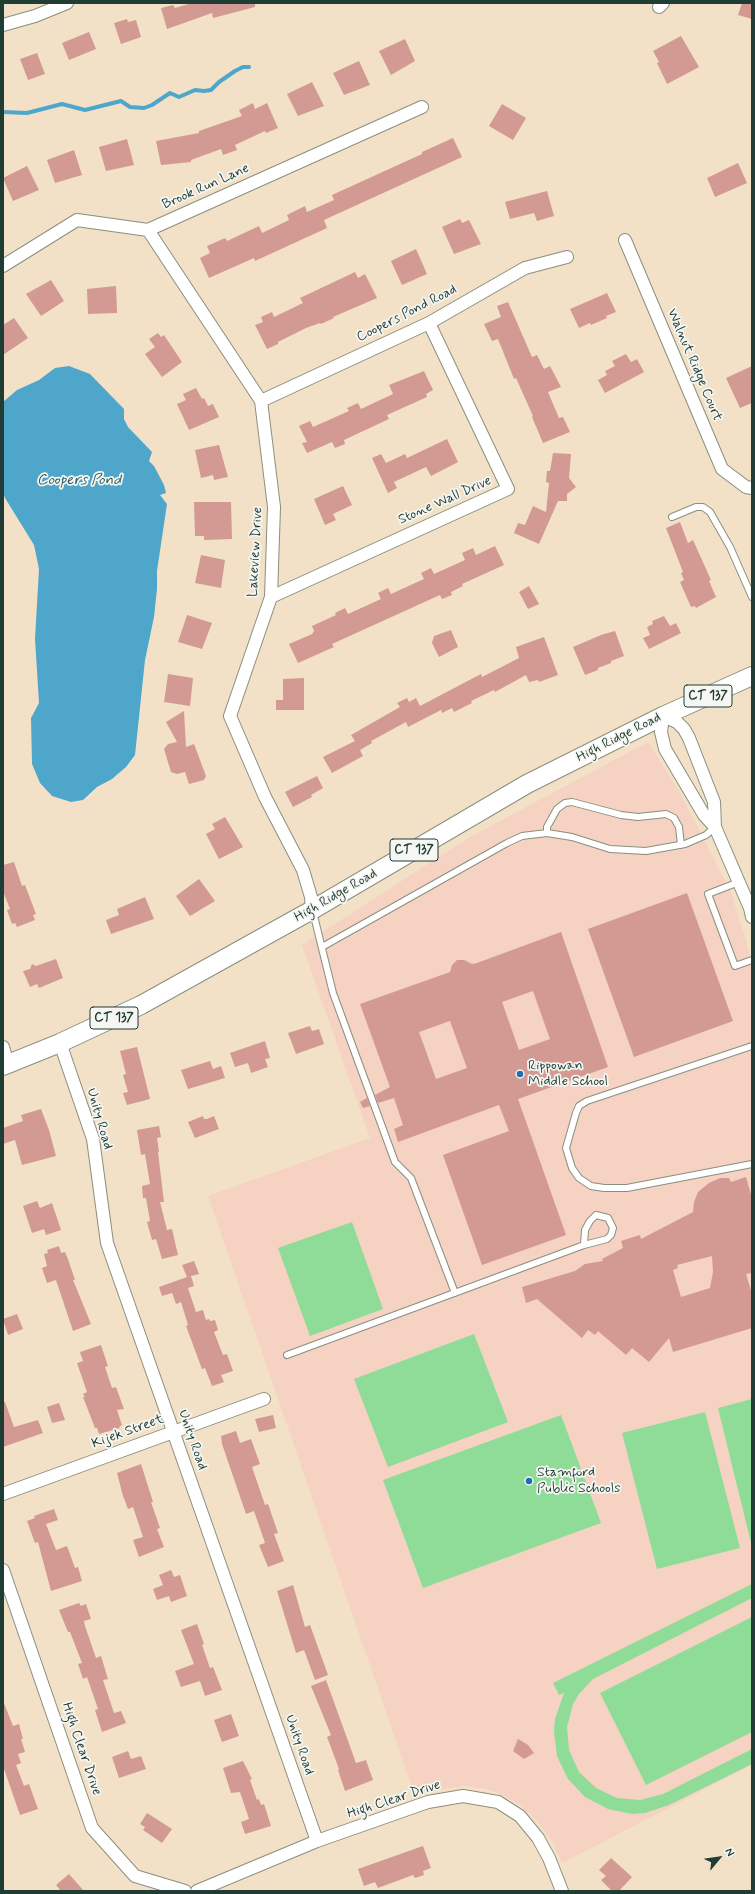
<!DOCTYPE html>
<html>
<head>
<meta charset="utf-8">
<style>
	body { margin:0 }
	#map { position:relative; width:755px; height:1894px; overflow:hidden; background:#f3e1c7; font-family:Mynerve,sans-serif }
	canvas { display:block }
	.frame { position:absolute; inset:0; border:4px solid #1f3d34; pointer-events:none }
	.north { position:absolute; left:699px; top:1838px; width:40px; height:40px; -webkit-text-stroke:3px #f6f6f2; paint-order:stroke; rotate:61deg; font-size:11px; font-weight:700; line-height:16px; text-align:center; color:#1f3d34 }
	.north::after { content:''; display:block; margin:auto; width:14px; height:18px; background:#1f3d34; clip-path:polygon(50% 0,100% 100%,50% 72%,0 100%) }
</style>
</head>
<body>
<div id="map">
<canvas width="755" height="1894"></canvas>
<div class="frame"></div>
<div class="north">N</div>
</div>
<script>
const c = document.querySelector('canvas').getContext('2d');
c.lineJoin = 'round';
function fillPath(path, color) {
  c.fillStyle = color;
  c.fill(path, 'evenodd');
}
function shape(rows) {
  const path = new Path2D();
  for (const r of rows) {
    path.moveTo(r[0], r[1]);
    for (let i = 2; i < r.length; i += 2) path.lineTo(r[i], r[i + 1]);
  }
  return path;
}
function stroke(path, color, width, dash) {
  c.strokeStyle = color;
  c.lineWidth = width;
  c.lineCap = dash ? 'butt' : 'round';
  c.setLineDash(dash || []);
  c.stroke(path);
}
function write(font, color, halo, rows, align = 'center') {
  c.font = font + ' Mynerve,sans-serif';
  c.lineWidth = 3.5;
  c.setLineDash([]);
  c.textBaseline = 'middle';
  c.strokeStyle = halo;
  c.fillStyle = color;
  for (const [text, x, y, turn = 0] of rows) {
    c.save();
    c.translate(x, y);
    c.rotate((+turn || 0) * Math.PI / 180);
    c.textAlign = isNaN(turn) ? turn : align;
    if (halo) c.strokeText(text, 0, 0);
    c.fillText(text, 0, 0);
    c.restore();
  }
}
fillPath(shape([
	[648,742,679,791,731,892,749,951,752,969,752,1765,562,1863,552,1841,537,1821,519,1804,500,1794,487,1789,465,1786,414,1793,208,1196,370,1138,302,945,470,837]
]), '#f5d2c2');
fillPath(shape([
	[352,1222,383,1309,310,1336,278,1248],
	[474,1334,508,1422,388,1467,354,1379],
	[752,1399,752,1547,718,1408],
	[705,1412,740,1548,657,1569,622,1433],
	[561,1415,601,1523,423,1588,383,1480],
	[752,1584,752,1598,593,1679,579,1694,573,1704,567,1727,569,1750,579,1772,596,1788,617,1798,640,1800,663,1794,752,1749,752,1764,669,1805,645,1813,632,1814,608,1809,585,1797,568,1779,557,1756,554,1731,555,1719,564,1693,559,1695,553,1683],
	[752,1617,752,1732,646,1785,600,1693]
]), '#8fdc99');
fillPath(shape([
	[69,366,90,374,124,409,124,419,128,427,152,452,149,461,154,466,164,485,166,493,160,495,167,504,157,571,157,589,154,617,145,660,135,755,126,767,112,779,97,787,83,800,71,802,52,796,40,783,32,764,31,718,39,703,35,639,39,569,34,545,5,498,3,492,3,402,17,390,39,380,55,368]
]), '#4fa6cb');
stroke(shape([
	[3,112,27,113,62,104,85,110,121,101,130,107,144,108,152,105,170,93,179,97,195,90,204,91,211,90,219,82,235,71,243,67,249,67]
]), '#4fa6cb', 4);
fillPath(shape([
	[192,3,255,3,255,7,213,18,212,13,167,29,161,8,173,5,175,8],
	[742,3,752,3,752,19,738,15],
	[127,19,128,22,136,20,141,37,121,44,114,23],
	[89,32,96,49,69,60,62,43],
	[681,36,699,67,667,84,657,63,659,62,653,51],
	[405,39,415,61,391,75,379,51],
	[37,53,45,74,28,80,20,59],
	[359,61,370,85,344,95,333,73],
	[312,82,324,106,298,116,287,94],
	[253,103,255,109,267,103,278,128,266,133,265,131,235,145,237,150,223,155,221,149,191,160,191,162,161,165,156,141,199,133,199,131,242,116,239,110],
	[502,104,526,118,513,140,489,126],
	[453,138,462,157,324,220,327,228,255,261,254,258,209,278,200,258,210,253,207,246,225,238,227,241,259,226,262,233,289,220,287,215,305,206,307,212,334,200,332,195,422,154,422,152],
	[127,139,134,165,106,171,99,147],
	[74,150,82,175,55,183,47,160],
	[738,163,747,183,715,197,707,178],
	[27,166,39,190,13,201,3,178],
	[547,191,554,216,537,221,534,213,510,219,505,202],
	[460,219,462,223,469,220,481,244,454,254,442,227],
	[416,249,427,274,402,285,391,261],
	[355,272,358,278,365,274,377,298,333,317,334,318,321,324,320,323,306,328,278,342,278,344,267,349,255,325,263,322,261,317,272,312,274,317,303,303,300,298],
	[51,280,64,301,41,316,26,294],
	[116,286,117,313,88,314,87,289],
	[607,293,616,312,606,316,607,318,591,325,590,323,579,328,570,309],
	[508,302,532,357,537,355,544,369,550,366,561,387,548,392,559,418,563,417,570,432,543,443,532,417,533,416,516,378,514,379,498,339,492,341,484,324,501,317,497,306],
	[14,318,28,338,3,355,3,325],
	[158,333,161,337,164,335,182,362,162,377,145,354,155,347,149,339],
	[626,354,631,362,637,359,644,372,605,393,598,380,607,375,605,371,615,366,612,361],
	[752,366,752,403,740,408,726,378],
	[424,371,433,390,426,394,427,397,387,415,389,419,344,440,345,444,335,448,332,442,307,453,302,443,307,442,299,426,310,421,313,427,349,411,347,408,358,403,361,409,393,394,389,385],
	[196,388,202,399,204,398,208,406,213,404,219,417,189,430,177,404,186,400,183,394],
	[447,439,458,462,431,476,426,467,394,482,397,488,388,493,372,458,381,454,386,463,405,454,407,458],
	[219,445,228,477,214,480,213,475,201,478,195,450],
	[553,453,571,454,569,478,576,487,567,494,567,501,558,501,539,544,514,533,518,523,525,525,533,506,546,512,549,483,546,482,547,471,550,471],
	[343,486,352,505,333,514,336,520,325,525,314,499],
	[194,502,231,502,232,539,204,540,204,536,195,536],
	[680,522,688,543,693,540,711,580,709,581,716,597,696,608,695,606,691,607,680,582,684,580,681,573,683,572,666,528],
	[495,546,504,565,462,584,463,586,451,592,452,595,442,599,440,595,332,644,334,647,298,663,289,644,312,634,314,631,312,626,336,615,335,613,345,608,348,614,381,599,378,593,388,588,391,594,424,579,421,573,431,568,434,574,465,560,462,553,473,548,476,555],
	[201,555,225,560,221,588,195,583],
	[529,586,539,604,528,609,519,592],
	[187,615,212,623,202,649,178,642],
	[664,616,670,626,676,623,681,633,649,649,643,638,650,635,647,627,653,624,652,621],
	[451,630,458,647,439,657,432,643,434,636],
	[615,631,624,656,611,661,611,663,598,668,598,670,585,675,573,647,601,635],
	[544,637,558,675,539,682,538,680,529,682,526,675,495,692,494,690,471,701,472,703,454,712,452,708,442,713,441,710,408,727,406,722,371,741,372,743,360,750,363,756,332,773,323,757,355,741,351,735,400,707,397,703,407,698,409,702,416,698,420,706,481,674,482,677,519,658,516,647],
	[168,674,193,678,190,706,164,702],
	[304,678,304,710,276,710,276,700,283,700,283,679],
	[184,711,186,747,194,744,206,776,204,780,189,784,185,772,177,774,171,772,164,749,168,744,177,742,166,722],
	[317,776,323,788,311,795,312,797,293,807,285,792],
	[225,817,243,847,219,859,206,834,215,829,212,824],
	[14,862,22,886,25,885,36,914,33,915,35,920,17,927,15,923,12,924,7,910,10,909,3,891,3,865],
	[199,879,215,901,190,916,176,896],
	[687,893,733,1021,634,1057,588,929],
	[145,897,154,919,111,934,106,920,119,915,117,909],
	[561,932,608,1067,518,1099,566,1235,482,1265,443,1155,509,1131,499,1105,398,1142,394,1129,403,1125,394,1098,378,1103,375,1095,390,1087,360,1004,450,972,452,965,457,960,464,960,472,964,477,963],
	[533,991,550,1039,519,1050,502,1002],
	[450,1021,467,1068,436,1079,419,1032],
	[56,959,63,978,39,988,37,984,30,987,23,971,30,969,32,964,36,966],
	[310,1026,312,1031,319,1029,324,1044,296,1054,288,1033],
	[265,1041,270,1058,265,1059,268,1067,251,1073,248,1063,235,1067,230,1053],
	[137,1047,150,1099,127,1105,123,1093,128,1092,123,1075,126,1074,120,1051],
	[210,1061,213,1069,221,1066,225,1078,188,1089,181,1070],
	[367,1098,370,1106,363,1108,360,1102],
	[41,1109,49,1130,56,1156,22,1165,15,1140,3,1144,3,1128,23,1121,21,1115],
	[203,1116,204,1119,207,1119,214,1116,219,1129,195,1138,188,1122],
	[159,1126,161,1137,157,1138,159,1152,158,1152,164,1202,160,1202,167,1230,172,1229,178,1255,162,1259,156,1239,152,1240,147,1222,150,1221,146,1198,143,1198,142,1186,150,1184,145,1154,141,1155,137,1130],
	[746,1177,752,1198,752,1273,746,1274,752,1294,752,1328,673,1352,669,1338,649,1362,632,1348,626,1355,598,1331,595,1335,588,1330,582,1338,537,1299,526,1303,522,1287,575,1271,585,1264,603,1261,602,1259,623,1248,621,1241,640,1235,641,1239,693,1212,694,1202,698,1192,709,1183,720,1178,729,1178,731,1182],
	[712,1256,713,1272,710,1288,681,1297,673,1270,678,1268,677,1265],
	[37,1201,40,1208,52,1203,61,1230,46,1235,44,1229,32,1233,23,1206],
	[59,1246,61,1253,65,1252,68,1259,75,1280,73,1280,91,1324,73,1331,56,1280,47,1283,42,1268,47,1266,44,1254,48,1253,47,1250],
	[194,1261,199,1274,191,1276,194,1286,188,1288,196,1312,203,1310,206,1320,209,1319,210,1321,215,1320,218,1330,214,1332,223,1355,227,1354,233,1371,221,1375,224,1382,212,1386,205,1368,202,1369,186,1326,188,1325,181,1302,176,1304,172,1293,162,1296,159,1287,187,1277,182,1265],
	[17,1314,23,1329,8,1335,3,1319],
	[101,1345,108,1366,105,1367,112,1388,116,1387,124,1409,117,1410,122,1425,119,1427,120,1428,99,1434,97,1428,95,1428,83,1397,85,1397,83,1394,87,1392,77,1363,83,1361,80,1352],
	[3,1402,5,1402,14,1427,38,1420,43,1433,3,1447],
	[59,1403,65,1420,52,1423,47,1407],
	[273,1415,276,1428,259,1432,255,1419],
	[236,1431,240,1443,251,1439,260,1464,252,1467,265,1505,268,1504,278,1533,274,1534,284,1561,268,1567,259,1545,265,1543,254,1511,246,1514,222,1444,221,1436],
	[141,1464,153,1502,151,1502,160,1528,157,1529,164,1547,139,1557,133,1540,143,1537,133,1507,128,1509,123,1496,117,1473],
	[54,1509,58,1520,46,1524,56,1550,67,1546,75,1568,78,1567,82,1581,51,1591,38,1542,35,1543,27,1521,35,1518,34,1516],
	[171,1570,174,1577,180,1575,187,1596,171,1602,169,1596,157,1600,153,1589,163,1585,159,1575],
	[293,1585,305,1627,310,1625,328,1675,315,1680,304,1650,296,1653,277,1591],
	[79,1603,81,1606,86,1604,91,1619,84,1621,85,1626,96,1658,101,1656,108,1679,103,1680,114,1713,121,1711,126,1723,102,1732,95,1710,98,1709,87,1677,83,1679,78,1664,82,1663,70,1632,68,1632,59,1610],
	[197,1624,204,1644,202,1645,210,1668,213,1667,222,1690,205,1696,200,1681,181,1687,175,1671,194,1664,181,1630],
	[326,1680,356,1763,366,1760,373,1780,345,1791,338,1770,339,1769,327,1737,331,1735,311,1686],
	[3,1703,4,1703,13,1726,19,1724,23,1739,21,1739,25,1752,18,1754,21,1763,16,1765,24,1786,29,1784,38,1809,20,1815,3,1766],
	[231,1714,239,1736,222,1742,214,1720],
	[518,1739,528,1745,534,1753,524,1759,513,1751],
	[128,1751,131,1759,141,1756,146,1769,119,1778,112,1757],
	[243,1761,252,1779,250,1780,257,1800,259,1799,261,1805,264,1804,271,1826,245,1834,241,1822,249,1819,240,1792,231,1793,223,1768],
	[147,1813,172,1829,162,1843,143,1830,145,1827,140,1824],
	[423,1846,431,1868,423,1871,424,1875,415,1878,413,1875,378,1888,375,1882,364,1886,358,1869],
	[611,1858,632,1877,619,1891,612,1891,601,1880,606,1876,599,1870],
	[69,1874,84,1891,61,1891,56,1885]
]), '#d29a92');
const service = shape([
	[672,517,696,507,703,507,710,512,730,547,752,597],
	[547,833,547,827,557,809,565,803,572,802,621,815,638,817,666,814,674,818,679,827,681,845],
	[739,882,708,894,735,966,752,960],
	[313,912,333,993,395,1162,411,1178,455,1293],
	[322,947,507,843,522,836,547,833,572,837,610,849,646,851,685,844,706,835,715,827],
	[752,1046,587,1101,579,1106,576,1113,566,1148,572,1168,579,1178,591,1186,604,1188,627,1188,752,1164],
	[287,1355,584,1245,607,1239,611,1235,613,1228,608,1218,596,1215,590,1221,585,1230,584,1245]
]);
const minor = shape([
	[659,7,663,3],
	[3,25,35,16,67,3],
	[148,230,261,401,274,507,271,597,230,716,265,797,303,870,311,897,312,910],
	[625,240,722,469,746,487,752,488],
	[3,266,77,220,148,230,422,107],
	[261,401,429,323,525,268,567,257],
	[271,597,508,489,429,323],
	[715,827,704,815,665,749,661,732,663,716,677,722,684,729,689,738,714,802,715,827,750,908,752,917],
	[60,1043,93,1139,107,1243,317,1841],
	[3,1047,8,1064],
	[3,1494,264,1399],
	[3,1570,92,1828,135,1876,185,1891],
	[197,1891,317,1841,428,1802,463,1796,498,1802,520,1816,538,1838,549,1858,562,1891]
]);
const primary = shape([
	[3,1066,60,1043,141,1005,312,910,527,784,663,716,752,676]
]);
stroke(service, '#898f7e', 8);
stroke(minor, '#898f7e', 14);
stroke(primary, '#898f7e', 20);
stroke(service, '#fff', 6);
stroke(minor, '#fff', 12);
stroke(primary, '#fff', 18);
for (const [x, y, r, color] of [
	[520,1074,4,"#1f6fb2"],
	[529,1481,4,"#1f6fb2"]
]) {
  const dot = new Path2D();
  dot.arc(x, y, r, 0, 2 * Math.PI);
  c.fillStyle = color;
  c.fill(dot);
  stroke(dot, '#f6f6f2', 1.5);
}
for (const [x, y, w] of [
	[708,696,48],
	[414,850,48],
	[114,1018,48]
]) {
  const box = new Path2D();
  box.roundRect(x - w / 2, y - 11, w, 22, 3);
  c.fillStyle = '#f6f6f2';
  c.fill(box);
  stroke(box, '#1f3d34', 1);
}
write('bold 13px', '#1f3d34', null, [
	["CT 137",708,696],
	["CT 137",414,850],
	["CT 137",114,1018]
]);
write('14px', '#1f3d34', '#f6f6f2', [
	["Brook Run Lane",206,187,-24],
	["Coopers Pond Road",407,314,-27],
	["Walnut Ridge Court",694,365,67],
	["Stone Wall Drive",445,501,-24],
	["Lakeview Drive",256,552,-87],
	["High Ridge Road",619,738,-27],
	["High Ridge Road",336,896,-30],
	["Unity Road",99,1119,74],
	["Kijek Street",128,1432,-20],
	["Unity Road",192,1440,71],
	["Unity Road",299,1745,71],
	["High Clear Drive",81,1749,71],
	["High Clear Drive",394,1800,-18]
]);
write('14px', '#1f3d34', '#f6f6f2', [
	["Rippowan",528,1066],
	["Middle School",528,1082],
	["Stamford",537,1473],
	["Public Schools",537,1489]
], 'left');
write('italic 15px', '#2d5c61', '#f6f6f2', [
	["Coopers Pond",79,481]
]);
</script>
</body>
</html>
